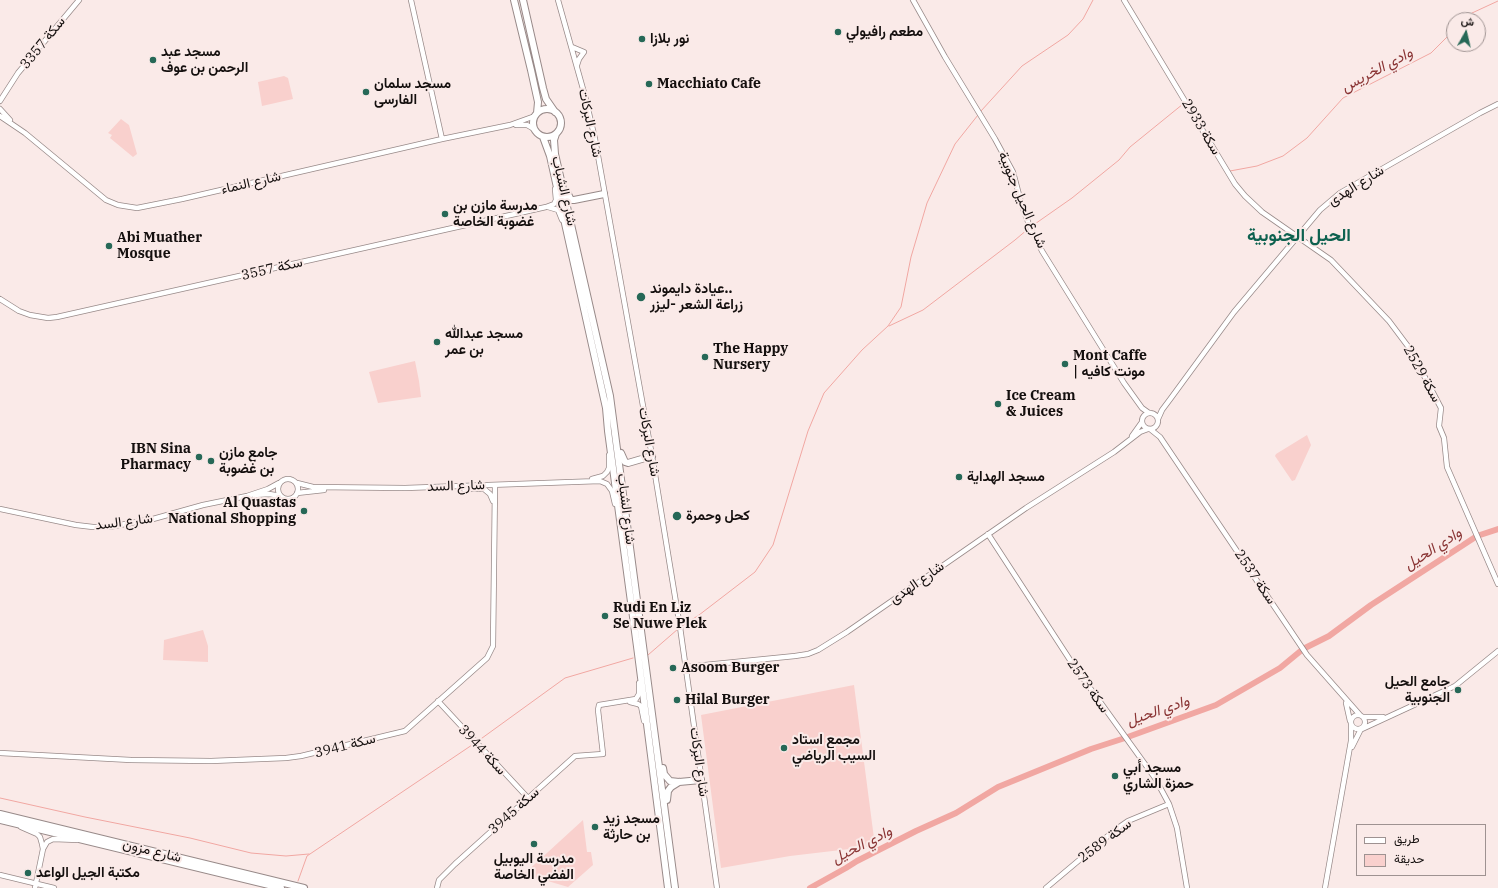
<!DOCTYPE html>
<html>
<head>
<meta charset="utf-8">
<style>
	body { margin:0 }
	#map { position:relative; width:1498px; height:888px; overflow:hidden; background:#faeae8; font-family:"IBM Plex Serif",Vazirmatn,serif }
	canvas { display:block }
	.legend { position:absolute; left:1356px; top:824px; width:130px; height:52px; box-sizing:border-box; background:#faeae8; border:1px solid #9e9291; margin:0; padding:5px 7px; list-style:none; font-size:12px; color:#140f0e }
	.legend li { display:flex; align-items:center; gap:8px; height:20px }
	.legend b { width:20px; border:1px solid #9e9291 }
	.north { position:absolute; left:1446px; top:12px; width:40px; height:40px; box-sizing:border-box; background:#faeae8; border:1px solid #9e9291; border-radius:50%; rotate:8deg; font-size:11px; font-weight:700; line-height:16px; text-align:center; color:#140f0e }
	.north::after { content:''; display:block; margin:auto; width:14px; height:18px; background:#266857; clip-path:polygon(50% 0,100% 100%,50% 72%,0 100%) }
</style>
</head>
<body>
<div id="map">
<canvas width="1498" height="888"></canvas>
<ul class="legend">
<li><b style="height:5px;background:#fff"></b>طريق</li>
<li><b style="height:11px;background:#f9d0cd"></b>حديقة</li>
</ul>
<div class="north">ش</div>
</div>
<script>
const c = document.querySelector('canvas').getContext('2d');
c.lineJoin = 'round';
function fillPath(path, color) {
  c.fillStyle = color;
  c.fill(path, 'evenodd');
}
function shape(rows) {
  const path = new Path2D();
  for (const r of rows) {
    if (r.length === 3) {
      path.moveTo(r[0] + r[2], r[1]);
      path.arc(r[0], r[1], r[2], 0, 2 * Math.PI);
      continue;
    }
    path.moveTo(r[0], r[1]);
    for (let i = 2; i < r.length; i += 2) path.lineTo(r[i], r[i + 1]);
  }
  return path;
}
function stroke(path, color, width, dash) {
  c.strokeStyle = color;
  c.lineWidth = width;
  c.lineCap = dash ? 'butt' : 'round';
  c.setLineDash(dash || []);
  c.stroke(path);
}
function write(font, color, halo, rows, align = 'center') {
  c.font = font + ' "IBM Plex Serif",Vazirmatn,serif';
  c.lineWidth = 4;
  c.setLineDash([]);
  c.textBaseline = 'middle';
  c.strokeStyle = halo;
  c.fillStyle = color;
  for (const [text, x, y, turn = 0] of rows) {
    c.save();
    c.translate(x, y);
    c.rotate((+turn || 0) * Math.PI / 180);
    c.textAlign = isNaN(turn) ? turn : align;
    if (halo) c.strokeText(text, 0, 0);
    c.fillText(text, 0, 0);
    c.restore();
  }
}
fillPath(shape([
	[284,76,288,78,293,99,262,106,258,82],
	[121,119,129,125,137,154,133,157,110,138,112,135,108,133],
	[415,361,419,381,421,397,378,403,369,372],
	[1307,435,1311,445,1295,480,1292,481,1275,456,1276,454],
	[203,630,208,646,208,662,163,660,164,640],
	[854,685,875,846,790,856,721,868,701,715],
	[583,820,587,852,591,852,593,865,568,887,524,874]
]), '#f9d0cd');
stroke(shape([
	[1465,20,1472,13,1498,1],
	[981,111,1022,66,1068,35,1083,19,1093,0],
	[1230,171,1257,166,1283,156,1307,138,1343,98,1431,53,1454,30],
	[1032,226,1072,198,1119,160,1130,147,1183,104],
	[889,326,923,310,1015,240,1028,229],
	[682,626,699,615,755,572,773,545,808,431,824,393,862,350,888,326,901,307,911,257,927,203,955,144,978,115],
	[648,655,678,629],
	[478,741,565,678,633,658],
	[0,798,85,817,190,838,251,853,286,856,309,854],
	[298,881,307,856,475,743]
]), '#f1a7a2', 1);
stroke(shape([
	[810,888,846,868,857,861,916,831,956,813,998,787,1091,749,1125,738,1216,705,1280,668,1303,649,1329,636,1371,605,1477,536,1498,529]
]), '#f1a7a2', 6);
const minor = shape([
	[411,0,442,139],
	[558,0,585,96,595,139,652,456,680,627,717,888],
	[913,0,945,57,995,139,1013,172,1022,206,1030,227,1042,251,1124,383,1142,408,1149,413],
	[1124,0,1235,184,1245,196,1262,212,1331,260,1389,321,1410,349,1441,408,1439,426,1444,438,1447,467,1498,584],
	[572,47,584,52,579,59,577,65],
	[0,101,18,73,79,0],
	[0,109,10,120],
	[0,116,25,133,106,200,118,205,137,208,182,199,442,139,510,125,535,116],
	[516,125,527,125,534,129],
	[548,207,558,210,562,220],
	[0,299,19,311,30,315,48,318,57,317,546,207,554,204,556,200,555,189],
	[1150,421,8],
	[1158,419,1162,410,1171,398,1234,312,1320,210,1340,193,1480,113,1498,104],
	[1150,429,1160,437,1307,655,1360,715],
	[1132,436,1142,422],
	[288,489,10],
	[592,479,603,476,607,472,609,468,609,455],
	[297,483,313,487,405,488,600,481,607,484,612,491,615,504],
	[464,489,484,489,490,494,493,501],
	[297,493,324,490],
	[254,495,269,494,281,496],
	[0,509,76,525,93,527,109,527,153,519,203,505,247,496,268,489,279,483],
	[988,534,1072,663,1155,778,1169,804,1177,828,1187,888],
	[685,667,795,656,808,654,818,650,847,632,1026,508,1114,452,1140,432,1148,429],
	[438,701,528,798],
	[630,702,638,704,641,706,644,721],
	[1346,703,1350,721],
	[1358,722,7],
	[1363,717,1383,717],
	[1362,729,1455,686,1498,651],
	[1352,747,1361,729],
	[0,753,131,760,211,761,286,758,301,756,405,731,487,658,493,646,495,485],
	[21,827,37,834,40,837,42,844,43,849,35,888],
	[43,849,47,842,53,839,78,840],
	[0,875,54,888],
	[437,888,439,880,455,864,575,756,603,754,598,710,599,705,636,699,639,694,639,683],
	[1046,888,1115,830,1128,821,1169,804],
	[1325,888,1351,741,1351,723]
]);
const major = shape([
	[514,0,531,70,538,102,537,113],
	[523,0,543,88,546,99,555,112],
	[547,123,14],
	[556,134,554,140,555,154,610,396,675,888],
	[543,137,550,156,606,408,608,431,638,654,668,888],
	[567,192,571,200,574,200,604,194],
	[621,453,625,462,628,463,652,456],
	[663,768,664,774,670,781,679,782,701,780],
	[667,800,668,791,671,787,679,782],
	[0,814,304,888],
	[0,820,281,888]
]);
stroke(minor, '#988a89', 6);
stroke(major, '#988a89', 8);
stroke(minor, '#fff', 4.5);
stroke(major, '#fff', 6);
for (const [x, y, r, color] of [
	[838,32,4,"#266857"],
	[642,39,4,"#266857"],
	[153,60,4,"#266857"],
	[649,84,4,"#266857"],
	[366,92,4,"#266857"],
	[445,214,4,"#266857"],
	[109,246,4,"#266857"],
	[641,297,5,"#266857"],
	[437,342,4,"#266857"],
	[705,357,4,"#266857"],
	[1065,364,4,"#266857"],
	[998,404,4,"#266857"],
	[199,457,4,"#266857"],
	[211,461,4,"#266857"],
	[959,477,4,"#266857"],
	[304,511,4,"#266857"],
	[677,516,5,"#266857"],
	[605,616,4,"#266857"],
	[673,668,4,"#266857"],
	[1458,690,4,"#266857"],
	[677,700,4,"#266857"],
	[784,748,4,"#266857"],
	[1115,776,4,"#266857"],
	[595,827,4,"#266857"],
	[534,844,4,"#266857"],
	[28,873,4,"#266857"]
]) {
  const dot = new Path2D();
  dot.arc(x, y, r, 0, 2 * Math.PI);
  c.fillStyle = color;
  c.fill(dot);
  stroke(dot, '#faeae8', 1.5);
}
write('bold 14px', '#140f0e', '#faeae8', [
	["مطعم رافيولي",846,32],
	["نور بلازا",650,39],
	["مسجد عبد",161,52],
	["الرحمن بن عوف",161,68],
	["مسجد سلمان",374,84],
	["الفارسى",374,100],
	["Macchiato Cafe",657,84],
	["مدرسة مازن بن",453,206],
	["غضوبة الخاصة",453,222],
	["Abi Muather",117,238],
	["Mosque",117,254],
	["عيادة دايموند..",650,289],
	["زراعة الشعر -ليزر",650,305],
	["مسجد عبدالله",445,334],
	["بن عمر",445,350],
	["The Happy",713,349],
	["Nursery",713,365],
	["Mont Caffe",1073,356],
	["| مونت كافيه",1073,372],
	["Ice Cream",1006,396],
	["& Juices",1006,412],
	["IBN Sina",191,449,"right"],
	["Pharmacy",191,465,"right"],
	["جامع مازن",219,453],
	["بن غضوبة",219,469],
	["مسجد الهداية",967,477],
	["Al Quastas",296,503,"right"],
	["National Shopping",296,519,"right"],
	["كحل وحمرة",686,516],
	["Rudi En Liz",613,608],
	["Se Nuwe Plek",613,624],
	["Asoom Burger",681,668],
	["جامع الحيل",1450,682,"right"],
	["الجنوبية",1450,698,"right"],
	["Hilal Burger",685,700],
	["مجمع استاد",792,740],
	["السيب الرياضي",792,756],
	["مسجد أبي",1123,768],
	["حمزة الشاري",1123,784],
	["مسجد زيد",603,819],
	["بن حارثة",603,835],
	["مدرسة اليوبيل",534,859,"center"],
	["الفضي الخاصة",534,875,"center"],
	["مكتبة الجيل الواعد",36,873]
], 'left');
write('14px', '#140f0e', '#faeae8', [
	["سكة 3357",43,43,-51],
	["شارع البركات",590,123,78],
	["سكة 2933",1201,127,59],
	["شارع النماء",251,183,-13],
	["شارع الهدى",1356,186,-32],
	["شارع الشباب",564,191,77],
	["شارع الحيل جنوبية",1022,200,67],
	["سكة 3557",272,269,-13],
	["سكة 2529",1422,374,61],
	["شارع البركات",649,442,80],
	["شارع السد",456,486,-2],
	["شارع الشباب",626,509,83],
	["شارع السد",124,522,-7],
	["سكة 2537",1255,577,56],
	["شارع الهدى",917,583,-35],
	["سكة 2573",1088,686,55],
	["سكة 3941",345,746,-14],
	["سكة 3944",482,750,47],
	["شارع البركات",699,762,82],
	["سكة 3945",514,811,-42],
	["سكة 2589",1105,841,-37],
	["شارع مزون",152,851,14]
]);
write('italic 15px', '#893333', '#faeae8', [
	["وادي الخريس",1377,70,-28],
	["وادي الحيل",1433,549,-33],
	["وادي الحيل",1158,711,-19],
	["وادي الحيل",862,845,-27]
]);
write('bold 18px', '#0d614f', '#faeae8', [
	["الحيل الجنوبية",1299,236]
]);
</script>
</body>
</html>
